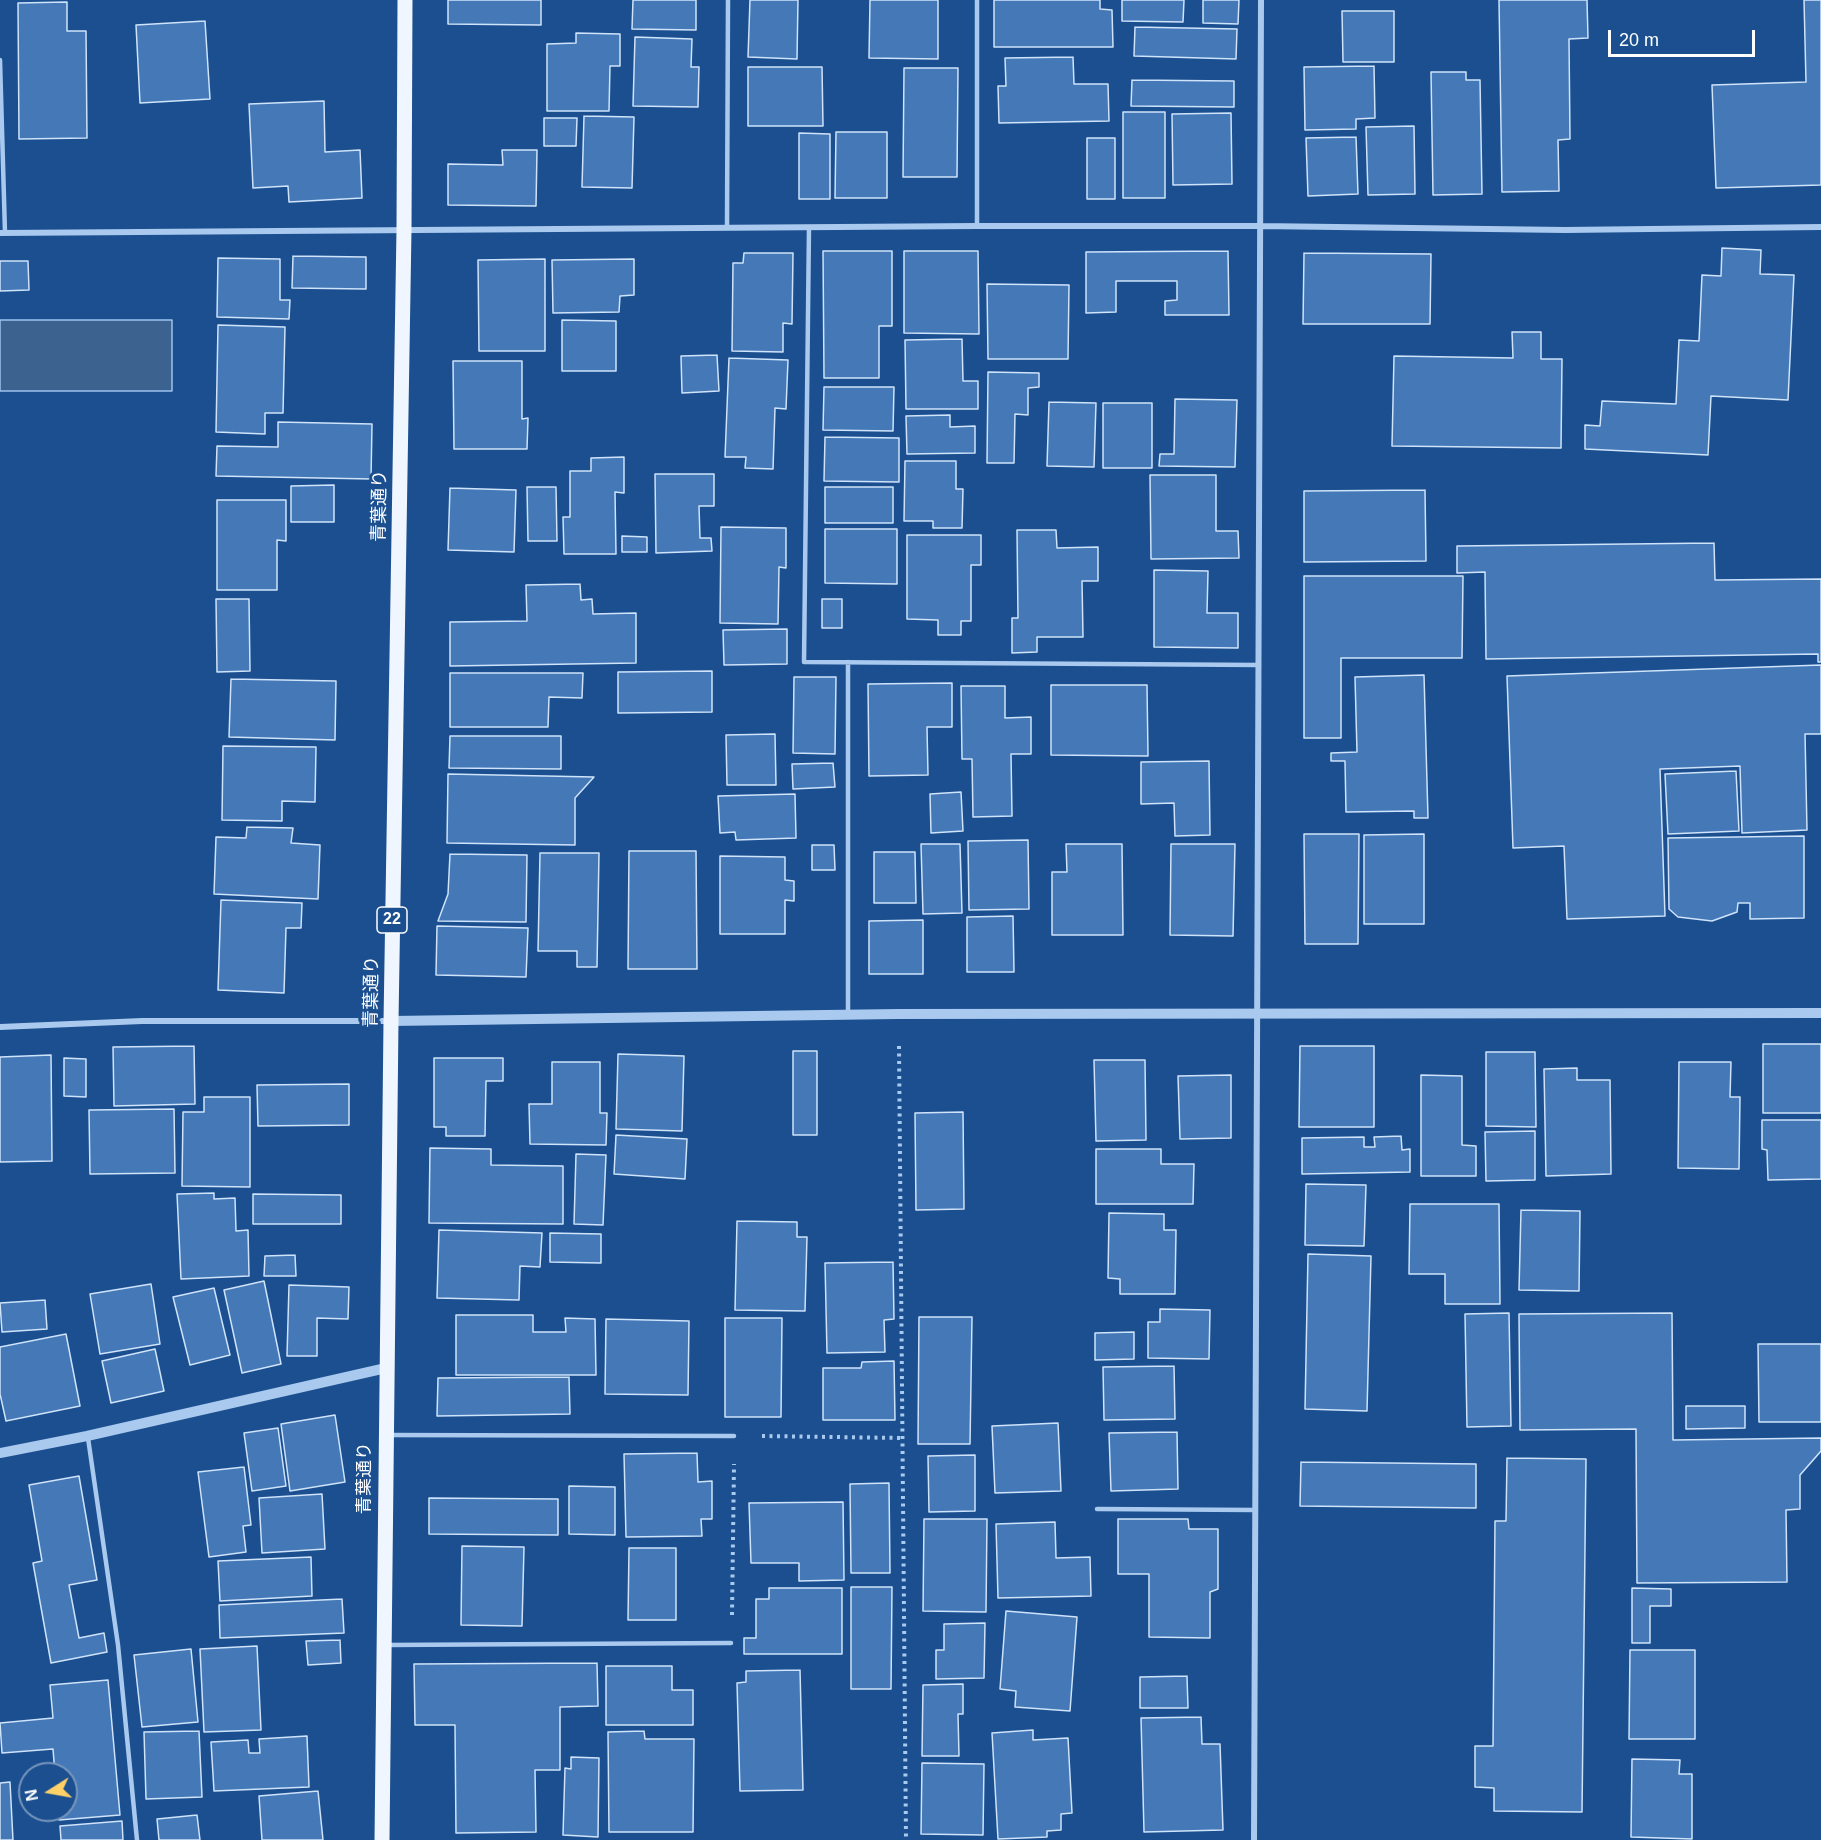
<!DOCTYPE html>
<html>
<head>
<meta charset="utf-8">
<style>
	body { margin:0 }
	#map { position:relative; width:1821px; height:1840px; overflow:hidden; background:#1b4f8f; font-family:Arial,sans-serif }
	canvas { display:block }
	.north { position:absolute; left:18px; top:1762px; width:60px; height:60px; box-sizing:border-box; background:#1b4f8f; border:2px solid #7695bc; border-radius:50%; rotate:259deg; font-size:16px; font-weight:700; line-height:24px; text-align:center; color:#fff }
	.north::after { content:''; display:block; margin:auto; width:21px; height:27px; background:#ffd166; clip-path:polygon(50% 0,100% 100%,50% 72%,0 100%) }
	.scale { position:absolute; left:1608px; top:30px; width:147px; height:27px; box-sizing:border-box; border:3px solid #fff; border-top:0; padding-left:8px; font-size:18px; line-height:21px; white-space:nowrap; color:#fff; -webkit-text-stroke:4px #1b4f8f; paint-order:stroke }
</style>
</head>
<body>
<div id="map">
<canvas width="1821" height="1840"></canvas>
<div class="north">N</div>
<div class="scale">20 m</div>
</div>
<script>
const c = document.querySelector('canvas').getContext('2d');
c.lineJoin = 'round';
function fillPath(path, color) {
  c.fillStyle = color;
  c.fill(path, 'evenodd');
}
function shape(rows) {
  const path = new Path2D();
  for (const r of rows) {
    path.moveTo(r[0], r[1]);
    for (let i = 2; i < r.length; i += 2) path.lineTo(r[i], r[i + 1]);
  }
  return path;
}
function stroke(path, color, width, dash) {
  c.strokeStyle = color;
  c.lineWidth = width;
  c.lineCap = dash ? 'butt' : 'round';
  c.setLineDash(dash || []);
  c.stroke(path);
}
function write(font, color, halo, rows, align = 'center') {
  c.font = font + ' Arial,"Noto Sans JP",sans-serif';
  c.lineWidth = 6;
  c.setLineDash([]);
  c.textBaseline = 'middle';
  c.strokeStyle = halo;
  c.fillStyle = color;
  for (const [text, x, y, turn = 0] of rows) {
    c.save();
    c.translate(x, y);
    c.rotate((+turn || 0) * Math.PI / 180);
    c.textAlign = isNaN(turn) ? turn : align;
    if (halo) c.strokeText(text, 0, 0);
    c.fillText(text, 0, 0);
    c.restore();
  }
}
const water = shape([
	[0,320,172,320,172,391,0,391,0,320]
]);
fillPath(water, '#3c6290');
stroke(water, '#9cc4f0', 1.5);
const building = shape([
	[448,0,541,0,541,25,448,24,448,0],
	[633,0,696,0,696,30,632,29,633,0],
	[750,0,798,0,797,59,748,57,750,0],
	[870,0,938,0,938,59,869,58,870,0],
	[994,0,1100,0,1100,9,1112,10,1113,47,994,47,994,0],
	[1122,0,1184,0,1183,22,1122,21,1122,0],
	[1203,0,1239,0,1238,24,1203,23,1203,0],
	[1499,0,1587,0,1588,38,1569,39,1570,139,1558,140,1559,191,1502,192,1499,0],
	[1804,0,1821,0,1821,185,1716,188,1712,85,1806,82,1804,0],
	[67,2,67,31,86,31,87,138,19,139,18,3,67,2],
	[1342,11,1394,11,1394,62,1343,62,1342,11],
	[205,21,210,99,140,103,136,25,205,21],
	[1135,27,1237,29,1236,59,1134,56,1135,27],
	[576,33,620,34,620,66,610,66,609,111,547,111,547,44,576,43,576,33],
	[635,37,692,39,691,67,699,67,698,107,633,106,635,37],
	[1073,57,1074,84,1108,84,1109,121,999,123,998,86,1006,86,1005,58,1073,57],
	[1374,66,1375,118,1356,119,1356,129,1305,130,1304,67,1374,66],
	[748,67,822,67,823,126,748,126,748,67],
	[904,68,958,68,957,177,903,177,904,68],
	[1431,72,1466,72,1466,80,1480,80,1482,194,1433,195,1431,72],
	[1132,80,1234,81,1234,107,1131,106,1132,80],
	[324,101,325,152,360,150,362,198,289,202,288,186,253,188,249,104,324,101],
	[1123,112,1165,112,1165,198,1123,198,1123,112],
	[1231,113,1232,184,1173,185,1172,114,1231,113],
	[584,116,634,117,632,188,582,187,584,116],
	[544,118,577,118,576,146,544,146,544,118],
	[1414,126,1415,194,1368,195,1366,127,1414,126],
	[836,132,887,132,887,198,835,198,836,132],
	[799,133,830,134,830,199,799,199,799,133],
	[1356,137,1358,194,1308,196,1306,138,1356,137],
	[1087,138,1115,138,1115,199,1087,199,1087,138],
	[502,150,537,150,536,206,448,205,448,164,503,165,502,150],
	[1722,248,1761,250,1760,274,1794,275,1788,400,1711,396,1708,455,1585,449,1585,425,1600,426,1602,401,1676,404,1679,340,1699,341,1702,275,1721,276,1722,248],
	[823,251,892,251,892,326,879,326,879,378,824,378,823,251],
	[904,251,978,251,979,334,904,333,904,251],
	[1228,251,1229,315,1165,315,1165,301,1177,300,1177,281,1116,281,1116,312,1086,313,1086,252,1228,251],
	[744,253,793,253,792,324,783,323,783,352,732,351,733,263,743,263,744,253],
	[1304,253,1431,254,1430,324,1303,324,1304,253],
	[293,256,366,257,366,289,292,288,293,256],
	[218,258,280,259,280,300,290,300,289,319,217,317,218,258],
	[545,259,545,351,479,351,478,260,545,259],
	[634,259,634,295,620,296,619,312,553,313,552,260,634,259],
	[0,261,28,261,29,290,0,291,0,261],
	[987,284,1069,285,1068,359,988,359,987,284],
	[562,320,616,321,616,371,562,371,562,320],
	[218,325,285,327,283,413,265,413,265,434,216,432,218,325],
	[1512,332,1541,332,1541,359,1562,359,1561,448,1392,446,1394,356,1513,358,1512,332],
	[962,339,963,381,978,381,978,409,906,409,905,340,962,339],
	[717,355,719,391,682,393,681,356,717,355],
	[729,358,788,360,786,409,775,408,773,469,745,468,746,457,725,457,729,358],
	[453,361,522,361,522,419,528,418,527,449,454,449,453,361],
	[988,372,1039,373,1039,387,1028,388,1028,415,1015,414,1014,463,987,463,988,372],
	[824,387,894,387,893,431,823,430,824,387],
	[1175,399,1237,400,1235,467,1159,466,1160,454,1174,454,1175,399],
	[1049,402,1096,403,1094,467,1047,466,1049,402],
	[1103,403,1152,403,1152,468,1103,468,1103,403],
	[950,415,950,427,975,426,975,453,907,454,906,416,950,415],
	[278,422,372,424,371,479,216,476,217,446,278,447,278,422],
	[825,437,899,438,899,482,824,481,825,437],
	[624,457,624,493,615,492,616,554,564,554,563,517,570,517,570,471,591,471,591,458,624,457],
	[905,461,956,461,956,489,963,489,962,528,933,528,933,521,904,521,905,461],
	[655,474,714,474,714,506,699,506,700,538,711,538,712,551,656,553,655,474],
	[1150,475,1216,475,1216,531,1238,531,1239,558,1151,559,1150,475],
	[334,485,334,522,291,522,291,486,334,485],
	[527,487,556,487,557,541,528,541,527,487],
	[825,487,893,487,893,523,825,523,825,487],
	[450,488,516,490,514,552,448,550,450,488],
	[1425,490,1426,561,1304,562,1304,491,1425,490],
	[217,500,286,500,286,541,277,540,277,590,217,590,217,500],
	[721,527,786,528,786,568,779,567,778,624,720,623,721,527],
	[825,529,897,529,897,584,825,583,825,529],
	[1017,530,1056,530,1057,548,1098,547,1098,581,1082,581,1083,637,1037,637,1037,652,1012,653,1012,618,1018,618,1017,530],
	[907,535,981,535,981,565,971,565,971,621,961,621,961,635,938,635,938,620,907,619,907,535],
	[622,536,647,537,647,552,622,552,622,536],
	[1714,543,1715,580,1821,579,1821,662,1818,662,1818,654,1486,659,1485,572,1457,573,1457,546,1714,543],
	[1154,570,1208,571,1207,613,1238,613,1238,648,1154,647,1154,570],
	[1304,576,1463,576,1462,658,1341,658,1341,738,1304,738,1304,576],
	[580,584,581,600,592,599,593,614,636,613,636,663,450,666,450,622,527,621,526,585,580,584],
	[216,599,249,599,250,671,217,672,216,599],
	[822,599,842,599,842,628,822,628,822,599],
	[787,629,787,664,724,665,723,630,787,629],
	[1821,665,1821,734,1805,734,1807,830,1742,833,1740,766,1660,769,1665,916,1567,919,1564,846,1513,848,1507,676,1821,665],
	[712,671,712,712,618,713,618,672,712,671],
	[450,673,583,673,582,698,549,697,548,727,450,727,450,673],
	[1424,675,1428,818,1414,818,1414,811,1346,812,1345,761,1331,761,1331,753,1357,752,1355,677,1424,675],
	[794,677,836,677,835,754,793,753,794,677],
	[231,679,336,681,335,740,229,737,231,679],
	[952,683,952,727,927,727,928,775,869,776,868,684,952,683],
	[1051,685,1147,685,1148,756,1051,755,1051,685],
	[961,686,1005,686,1005,718,1031,717,1031,754,1011,754,1012,816,973,817,972,759,962,759,961,686],
	[775,734,776,785,727,785,726,735,775,734],
	[450,736,561,736,561,769,449,768,450,736],
	[223,746,316,747,315,802,282,801,282,821,222,820,223,746],
	[1209,761,1210,835,1175,836,1174,803,1141,804,1141,762,1209,761],
	[833,763,835,787,793,789,792,764,833,763],
	[1736,771,1739,831,1668,834,1665,774,1736,771],
	[448,774,594,777,575,798,575,845,447,843,448,774],
	[961,792,963,831,931,833,930,794,961,792],
	[795,794,796,838,736,840,735,832,720,833,718,796,795,794],
	[247,827,293,828,291,843,320,845,318,899,214,894,216,837,246,838,247,827],
	[1304,834,1359,834,1358,944,1305,944,1304,834],
	[1424,834,1424,924,1364,924,1364,835,1424,834],
	[1804,836,1804,918,1750,919,1750,903,1738,903,1737,912,1712,921,1678,917,1669,909,1668,838,1804,836],
	[1028,840,1029,909,969,910,968,841,1028,840],
	[921,844,960,844,962,913,923,914,921,844],
	[1066,844,1122,844,1123,935,1052,935,1052,872,1067,872,1066,844],
	[1171,844,1235,844,1233,936,1170,935,1171,844],
	[812,845,834,845,835,870,812,870,812,845],
	[629,851,696,851,697,969,628,969,629,851],
	[874,852,915,852,916,903,874,903,874,852],
	[540,853,599,853,597,967,577,967,577,951,538,951,540,853],
	[450,854,527,855,526,922,438,921,448,894,450,854],
	[720,856,785,857,785,880,794,881,794,901,785,900,785,934,720,934,720,856],
	[221,900,302,903,301,928,286,928,284,993,218,990,221,900],
	[1013,916,1014,972,967,972,967,917,1013,916],
	[923,920,923,974,869,974,869,921,923,920],
	[437,926,528,928,526,977,436,975,437,926],
	[1763,1044,1821,1044,1821,1113,1763,1113,1763,1044],
	[194,1046,195,1104,114,1106,113,1047,194,1046],
	[1300,1046,1374,1046,1374,1127,1299,1127,1300,1046],
	[793,1051,817,1051,817,1135,793,1135,793,1051],
	[1486,1052,1535,1052,1536,1127,1486,1126,1486,1052],
	[618,1054,684,1056,682,1131,616,1129,618,1054],
	[51,1055,52,1161,0,1162,0,1057,51,1055],
	[64,1058,86,1059,86,1097,64,1096,64,1058],
	[434,1058,503,1058,503,1081,486,1081,485,1136,446,1136,446,1127,434,1127,434,1058],
	[1094,1060,1145,1060,1146,1140,1096,1141,1094,1060],
	[552,1062,600,1062,600,1113,607,1113,606,1145,530,1144,529,1104,552,1104,552,1062],
	[1679,1062,1731,1062,1730,1097,1740,1097,1739,1169,1678,1168,1679,1062],
	[1577,1068,1577,1080,1610,1080,1611,1174,1546,1176,1544,1069,1577,1068],
	[1231,1075,1231,1138,1180,1139,1178,1076,1231,1075],
	[1421,1075,1462,1076,1462,1145,1476,1146,1476,1176,1421,1176,1421,1075],
	[349,1084,349,1125,258,1126,257,1085,349,1084],
	[204,1097,250,1097,250,1187,182,1186,183,1112,204,1112,204,1097],
	[174,1109,175,1173,90,1174,89,1110,174,1109],
	[963,1112,964,1209,916,1210,915,1113,963,1112],
	[1762,1120,1821,1120,1821,1179,1768,1180,1767,1150,1762,1149,1762,1120],
	[1535,1131,1535,1180,1486,1181,1485,1132,1535,1131],
	[616,1135,687,1139,685,1179,614,1174,616,1135],
	[1401,1136,1402,1150,1410,1149,1410,1172,1302,1174,1302,1138,1364,1137,1364,1147,1375,1147,1374,1137,1401,1136],
	[430,1148,491,1149,491,1165,563,1166,563,1224,429,1223,430,1148],
	[1096,1149,1161,1149,1161,1164,1194,1164,1193,1204,1096,1204,1096,1149],
	[576,1154,606,1155,603,1225,574,1224,576,1154],
	[1306,1184,1366,1185,1364,1246,1305,1245,1306,1184],
	[214,1193,214,1199,235,1198,236,1231,248,1230,249,1276,181,1279,177,1194,214,1193],
	[253,1194,341,1195,341,1224,253,1224,253,1194],
	[1410,1204,1499,1204,1500,1304,1445,1304,1445,1274,1409,1274,1410,1204],
	[1521,1210,1580,1211,1579,1291,1519,1290,1521,1210],
	[1109,1213,1164,1214,1164,1230,1176,1230,1175,1294,1120,1294,1120,1279,1108,1278,1109,1213],
	[737,1221,797,1222,797,1237,807,1237,805,1311,735,1310,737,1221],
	[439,1230,542,1233,540,1267,520,1266,519,1300,437,1298,439,1230],
	[550,1233,601,1234,601,1263,550,1262,550,1233],
	[1308,1254,1371,1256,1367,1411,1305,1409,1308,1254],
	[295,1255,296,1276,264,1276,265,1256,295,1255],
	[893,1262,894,1319,884,1320,885,1352,827,1353,825,1263,893,1262],
	[264,1281,281,1364,242,1373,224,1290,264,1281],
	[151,1284,160,1344,100,1354,90,1294,151,1284],
	[289,1285,349,1287,348,1319,317,1318,317,1356,287,1356,289,1285],
	[214,1288,230,1355,190,1365,173,1297,214,1288],
	[45,1300,47,1329,2,1332,0,1303,45,1300],
	[1160,1309,1210,1310,1209,1359,1148,1358,1148,1322,1160,1322,1160,1309],
	[1509,1313,1511,1426,1467,1427,1465,1314,1509,1313],
	[1672,1313,1673,1440,1821,1438,1821,1451,1800,1475,1800,1509,1786,1510,1787,1582,1637,1583,1636,1429,1520,1430,1519,1314,1672,1313],
	[456,1315,533,1315,533,1332,566,1332,565,1318,595,1319,596,1375,456,1375,456,1315],
	[919,1317,972,1317,970,1444,918,1444,919,1317],
	[725,1318,782,1318,781,1417,725,1417,725,1318],
	[606,1319,689,1321,688,1395,605,1394,606,1319],
	[1134,1332,1134,1359,1095,1360,1095,1333,1134,1332],
	[66,1334,80,1406,6,1421,0,1394,0,1347,66,1334],
	[1758,1344,1821,1344,1821,1422,1759,1422,1758,1344],
	[155,1349,164,1391,111,1403,102,1361,155,1349],
	[894,1361,895,1420,823,1420,823,1368,861,1368,862,1362,894,1361],
	[1174,1366,1175,1419,1104,1420,1103,1367,1174,1366],
	[569,1377,570,1414,437,1416,438,1378,569,1377],
	[1686,1406,1745,1406,1745,1428,1686,1429,1686,1406],
	[335,1415,345,1482,290,1491,281,1424,335,1415],
	[1058,1423,1061,1491,995,1493,992,1426,1058,1423],
	[278,1428,286,1486,252,1491,244,1433,278,1428],
	[1177,1432,1178,1489,1111,1491,1109,1433,1177,1432],
	[697,1453,698,1482,712,1481,712,1519,701,1519,702,1536,626,1537,624,1454,697,1453],
	[975,1455,975,1511,929,1512,928,1456,975,1455],
	[1507,1458,1586,1459,1582,1812,1494,1811,1494,1788,1475,1787,1475,1746,1493,1746,1495,1521,1506,1521,1507,1458],
	[1301,1462,1476,1464,1476,1508,1300,1506,1301,1462],
	[244,1467,251,1525,243,1526,246,1552,209,1557,198,1472,244,1467],
	[79,1476,97,1580,69,1585,79,1638,104,1633,107,1652,51,1663,33,1563,42,1561,29,1485,79,1476],
	[889,1483,890,1573,851,1573,850,1484,889,1483],
	[569,1486,615,1487,615,1535,569,1534,569,1486],
	[322,1494,325,1549,262,1553,259,1498,322,1494],
	[429,1498,558,1499,558,1535,429,1534,429,1498],
	[843,1502,844,1580,799,1581,799,1563,751,1563,749,1503,843,1502],
	[924,1519,987,1519,986,1612,923,1611,924,1519],
	[1118,1519,1188,1519,1189,1529,1218,1529,1218,1589,1210,1592,1210,1638,1149,1637,1149,1574,1118,1574,1118,1519],
	[1055,1522,1056,1558,1090,1557,1091,1596,998,1598,996,1524,1055,1522],
	[462,1546,524,1547,522,1626,461,1625,462,1546],
	[629,1548,676,1548,676,1620,628,1620,629,1548],
	[311,1557,312,1596,220,1601,218,1561,311,1557],
	[851,1587,892,1587,891,1689,851,1689,851,1587],
	[769,1588,842,1588,842,1654,744,1654,744,1638,756,1638,756,1599,769,1599,769,1588],
	[1632,1588,1671,1589,1671,1606,1650,1606,1650,1643,1632,1643,1632,1588],
	[342,1599,344,1633,220,1638,219,1605,342,1599],
	[1006,1611,1077,1617,1070,1711,1015,1707,1016,1691,1000,1689,1006,1611],
	[985,1623,984,1678,936,1679,936,1650,944,1650,944,1624,985,1623],
	[340,1640,341,1663,308,1665,306,1641,340,1640],
	[257,1646,261,1730,204,1732,200,1649,257,1646],
	[191,1649,198,1722,142,1727,134,1655,191,1649],
	[1630,1650,1695,1650,1695,1739,1629,1739,1630,1650],
	[597,1663,598,1706,560,1707,560,1770,535,1770,536,1832,456,1833,455,1725,415,1725,414,1664,597,1663],
	[606,1666,672,1666,672,1690,693,1690,693,1725,606,1725,606,1666],
	[800,1670,803,1790,740,1791,737,1683,746,1682,746,1671,800,1670],
	[1187,1676,1188,1708,1140,1708,1140,1677,1187,1676],
	[108,1680,120,1815,59,1820,58,1810,66,1810,66,1774,55,1774,53,1749,2,1753,0,1723,53,1718,50,1685,108,1680],
	[963,1684,963,1714,958,1714,959,1756,922,1756,923,1685,963,1684],
	[1201,1717,1202,1744,1220,1744,1223,1830,1144,1832,1141,1718,1201,1717],
	[1033,1730,1033,1740,1068,1738,1072,1813,1061,1814,1061,1830,1047,1831,1047,1837,998,1839,992,1733,1033,1730],
	[199,1731,202,1797,146,1799,144,1732,199,1731],
	[644,1731,645,1739,694,1739,693,1832,609,1832,608,1732,644,1731],
	[307,1736,309,1787,214,1791,211,1742,248,1740,249,1753,260,1753,259,1739,307,1736],
	[571,1757,599,1758,598,1837,563,1835,565,1768,571,1769,571,1757],
	[1632,1759,1680,1760,1679,1774,1692,1774,1692,1839,1631,1837,1632,1759],
	[922,1763,984,1764,983,1835,921,1834,922,1763],
	[10,1782,13,1840,0,1840,0,1783,10,1782],
	[318,1791,323,1840,262,1840,259,1796,318,1791],
	[197,1815,200,1840,159,1840,157,1819,197,1815],
	[122,1821,123,1840,61,1840,60,1826,122,1821]
]);
fillPath(building, '#4478b7');
stroke(building, '#cfe3fa', 1.5);
stroke(shape([
	[899,1046,906,1840],
	[762,1436,902,1438],
	[732,1615,734,1464]
]), '#a9c9ee', 4, [3, 4.5]);
stroke(shape([
	[0,60,5,233],
	[977,226,977,0],
	[727,227,728,0],
	[809,227,804,662,1259,665],
	[848,1013,848,662],
	[389,1435,734,1436],
	[88,1438,118,1645,137,1840],
	[1097,1509,1255,1510],
	[386,1645,731,1643]
]), '#a9c9ee', 4.5);
stroke(shape([
	[0,233,977,226,1260,226,1565,230,1821,227],
	[0,1027,142,1021,390,1021],
	[1254,1840,1261,0]
]), '#a9c9ee', 6);
stroke(shape([
	[391,1021,898,1014,1821,1013],
	[0,1453,87,1436,386,1368]
]), '#a9c9ee', 10);
stroke(shape([
	[382,1840,391,1021,404,229,405,0]
]), '#f0f6ff', 15);
for (const [x, y, w] of [
	[392,920,30]
]) {
  const box = new Path2D();
  box.roundRect(x - w / 2, y - 13, w, 26, 4.5);
  c.fillStyle = '#1b4f8f';
  c.fill(box);
  stroke(box, '#fff', 1.5);
}
write('bold 16px', '#fff', null, [
	["22",392,920]
]);
write('18px', '#fff', '#1b4f8f', [
	["青葉通り",380,506,-89],
	["青葉通り",372,992,-89],
	["青葉通り",365,1478,-90]
]);
</script>
</body>
</html>
